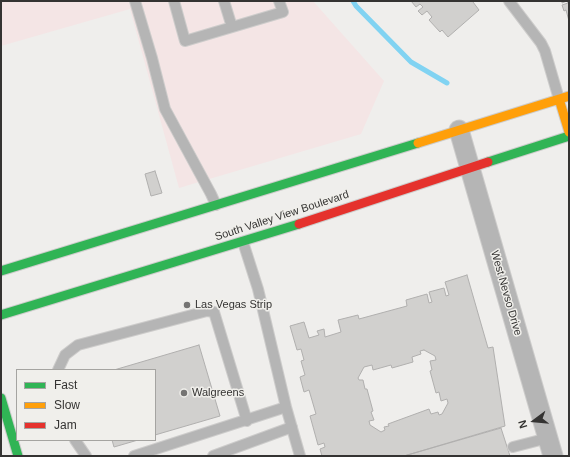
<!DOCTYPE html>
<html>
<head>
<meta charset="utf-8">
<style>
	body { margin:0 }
	#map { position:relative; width:570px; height:457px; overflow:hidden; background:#efeeec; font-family:Arial,sans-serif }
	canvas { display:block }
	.frame { position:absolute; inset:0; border:2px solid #343332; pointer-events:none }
	.legend { position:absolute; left:16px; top:369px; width:140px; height:72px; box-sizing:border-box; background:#f0efeb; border:1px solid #a5a4a1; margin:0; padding:5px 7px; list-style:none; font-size:12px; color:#343332 }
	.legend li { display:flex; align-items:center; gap:8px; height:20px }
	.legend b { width:20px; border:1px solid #a5a4a1 }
	.north { position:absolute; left:514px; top:401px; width:40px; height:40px; -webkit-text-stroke:3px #f0efeb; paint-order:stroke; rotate:254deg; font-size:11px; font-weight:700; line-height:16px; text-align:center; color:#343332 }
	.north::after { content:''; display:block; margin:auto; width:14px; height:18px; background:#343332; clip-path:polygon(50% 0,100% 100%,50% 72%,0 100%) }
</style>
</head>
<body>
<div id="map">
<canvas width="570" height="457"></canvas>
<div class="frame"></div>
<ul class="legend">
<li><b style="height:5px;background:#30b455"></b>Fast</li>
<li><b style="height:5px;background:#ff9f0a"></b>Slow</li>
<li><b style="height:5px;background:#e5322d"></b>Jam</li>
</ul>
<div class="north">N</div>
</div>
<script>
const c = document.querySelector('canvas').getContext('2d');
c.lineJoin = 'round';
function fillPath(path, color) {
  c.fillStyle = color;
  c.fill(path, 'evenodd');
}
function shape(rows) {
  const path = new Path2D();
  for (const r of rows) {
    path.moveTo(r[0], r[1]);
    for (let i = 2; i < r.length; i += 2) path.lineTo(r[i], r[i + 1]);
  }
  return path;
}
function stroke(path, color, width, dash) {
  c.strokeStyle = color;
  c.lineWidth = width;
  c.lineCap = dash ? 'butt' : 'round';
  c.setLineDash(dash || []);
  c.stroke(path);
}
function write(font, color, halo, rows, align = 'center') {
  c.font = font + ' Arial,sans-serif';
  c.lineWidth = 3;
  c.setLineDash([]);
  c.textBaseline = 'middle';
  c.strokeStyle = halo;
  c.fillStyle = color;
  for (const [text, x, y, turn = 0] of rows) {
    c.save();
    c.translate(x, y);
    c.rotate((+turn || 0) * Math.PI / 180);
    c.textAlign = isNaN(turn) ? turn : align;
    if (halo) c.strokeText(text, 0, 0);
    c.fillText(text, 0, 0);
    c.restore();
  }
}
fillPath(shape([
	[1,1,313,1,384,81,361,134,179,188,130,9,1,46]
]), '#f4e5e5');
stroke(shape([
	[353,1,356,6,411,62,447,83]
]), '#81d3f2', 5);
const building = shape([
	[411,1,474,1,473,2,479,10,448,37,442,30,440,32,429,20,432,17,427,11,422,15,418,11,423,7,420,4,416,7,411,1],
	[562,1,569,1,569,21,566,10,564,11,562,5,568,3,567,1,562,3,562,1],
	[155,171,162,193,151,196,145,174,155,171],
	[467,275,488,348,493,347,505,426,404,456,322,456,320,449,325,447,324,443,318,445,310,416,316,414,309,390,304,392,300,377,305,375,301,361,304,360,301,349,297,350,290,326,304,322,309,338,319,335,317,331,324,329,325,337,341,332,338,320,358,315,359,319,407,306,406,300,427,294,429,303,432,302,429,292,444,288,446,296,449,295,445,282,467,275],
	[424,350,435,356,436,360,430,361,432,370,430,371,436,393,439,392,441,401,447,399,448,403,442,414,439,415,438,412,431,414,429,409,388,424,389,426,384,427,385,430,381,432,370,425,369,421,374,420,371,412,373,411,367,389,365,389,363,380,359,380,358,378,364,367,372,365,373,370,391,365,392,368,413,362,412,357,421,354,420,351,424,350],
	[199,345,220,416,155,435,155,370,114,370,199,345],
	[501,428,510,456,404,456,501,428],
	[112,440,138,440,114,447,112,440]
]);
fillPath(building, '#d1d0ce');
stroke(building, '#b0afae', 1);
const lane = shape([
	[135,1,152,58,165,109,211,194,216,205],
	[174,1,185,41,283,12,279,1],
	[224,1,232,27],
	[509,1,541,43,545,51,559,99],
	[243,242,258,289,286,407,300,456],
	[58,370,65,355,78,345,207,311,214,312,247,421],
	[75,440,86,456],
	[513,447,548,438],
	[134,456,286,407],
	[213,456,292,427]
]);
const street = shape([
	[459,130,553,456]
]);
const fast = shape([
	[488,162,569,136],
	[1,271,418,143],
	[1,315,299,224],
	[1,398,18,456]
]);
const slow = shape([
	[559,99,569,132],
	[418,143,569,96]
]);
const jam = shape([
	[299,224,488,162]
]);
stroke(lane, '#cdcccb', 12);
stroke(street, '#cdcccb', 21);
stroke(fast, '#cdcccb', 11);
stroke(slow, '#cdcccb', 11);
stroke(jam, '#cdcccb', 11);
stroke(lane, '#b5b5b5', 10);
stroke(street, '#b5b5b5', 19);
stroke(fast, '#30b455', 9);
stroke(slow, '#ff9f0a', 9);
stroke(jam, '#e5322d', 9);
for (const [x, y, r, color] of [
	[187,305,4,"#757473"],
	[184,393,4,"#757473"]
]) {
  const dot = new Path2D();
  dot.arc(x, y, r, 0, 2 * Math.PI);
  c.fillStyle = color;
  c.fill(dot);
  stroke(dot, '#f0efeb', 1.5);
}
write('11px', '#343332', '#f0efeb', [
	["South Valley View Boulevard",282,216,-18],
	["West Nevso Drive",506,293,74]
]);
write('11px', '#343332', '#f0efeb', [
	["Las Vegas Strip",195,305],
	["Walgreens",192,393]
], 'left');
</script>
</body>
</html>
